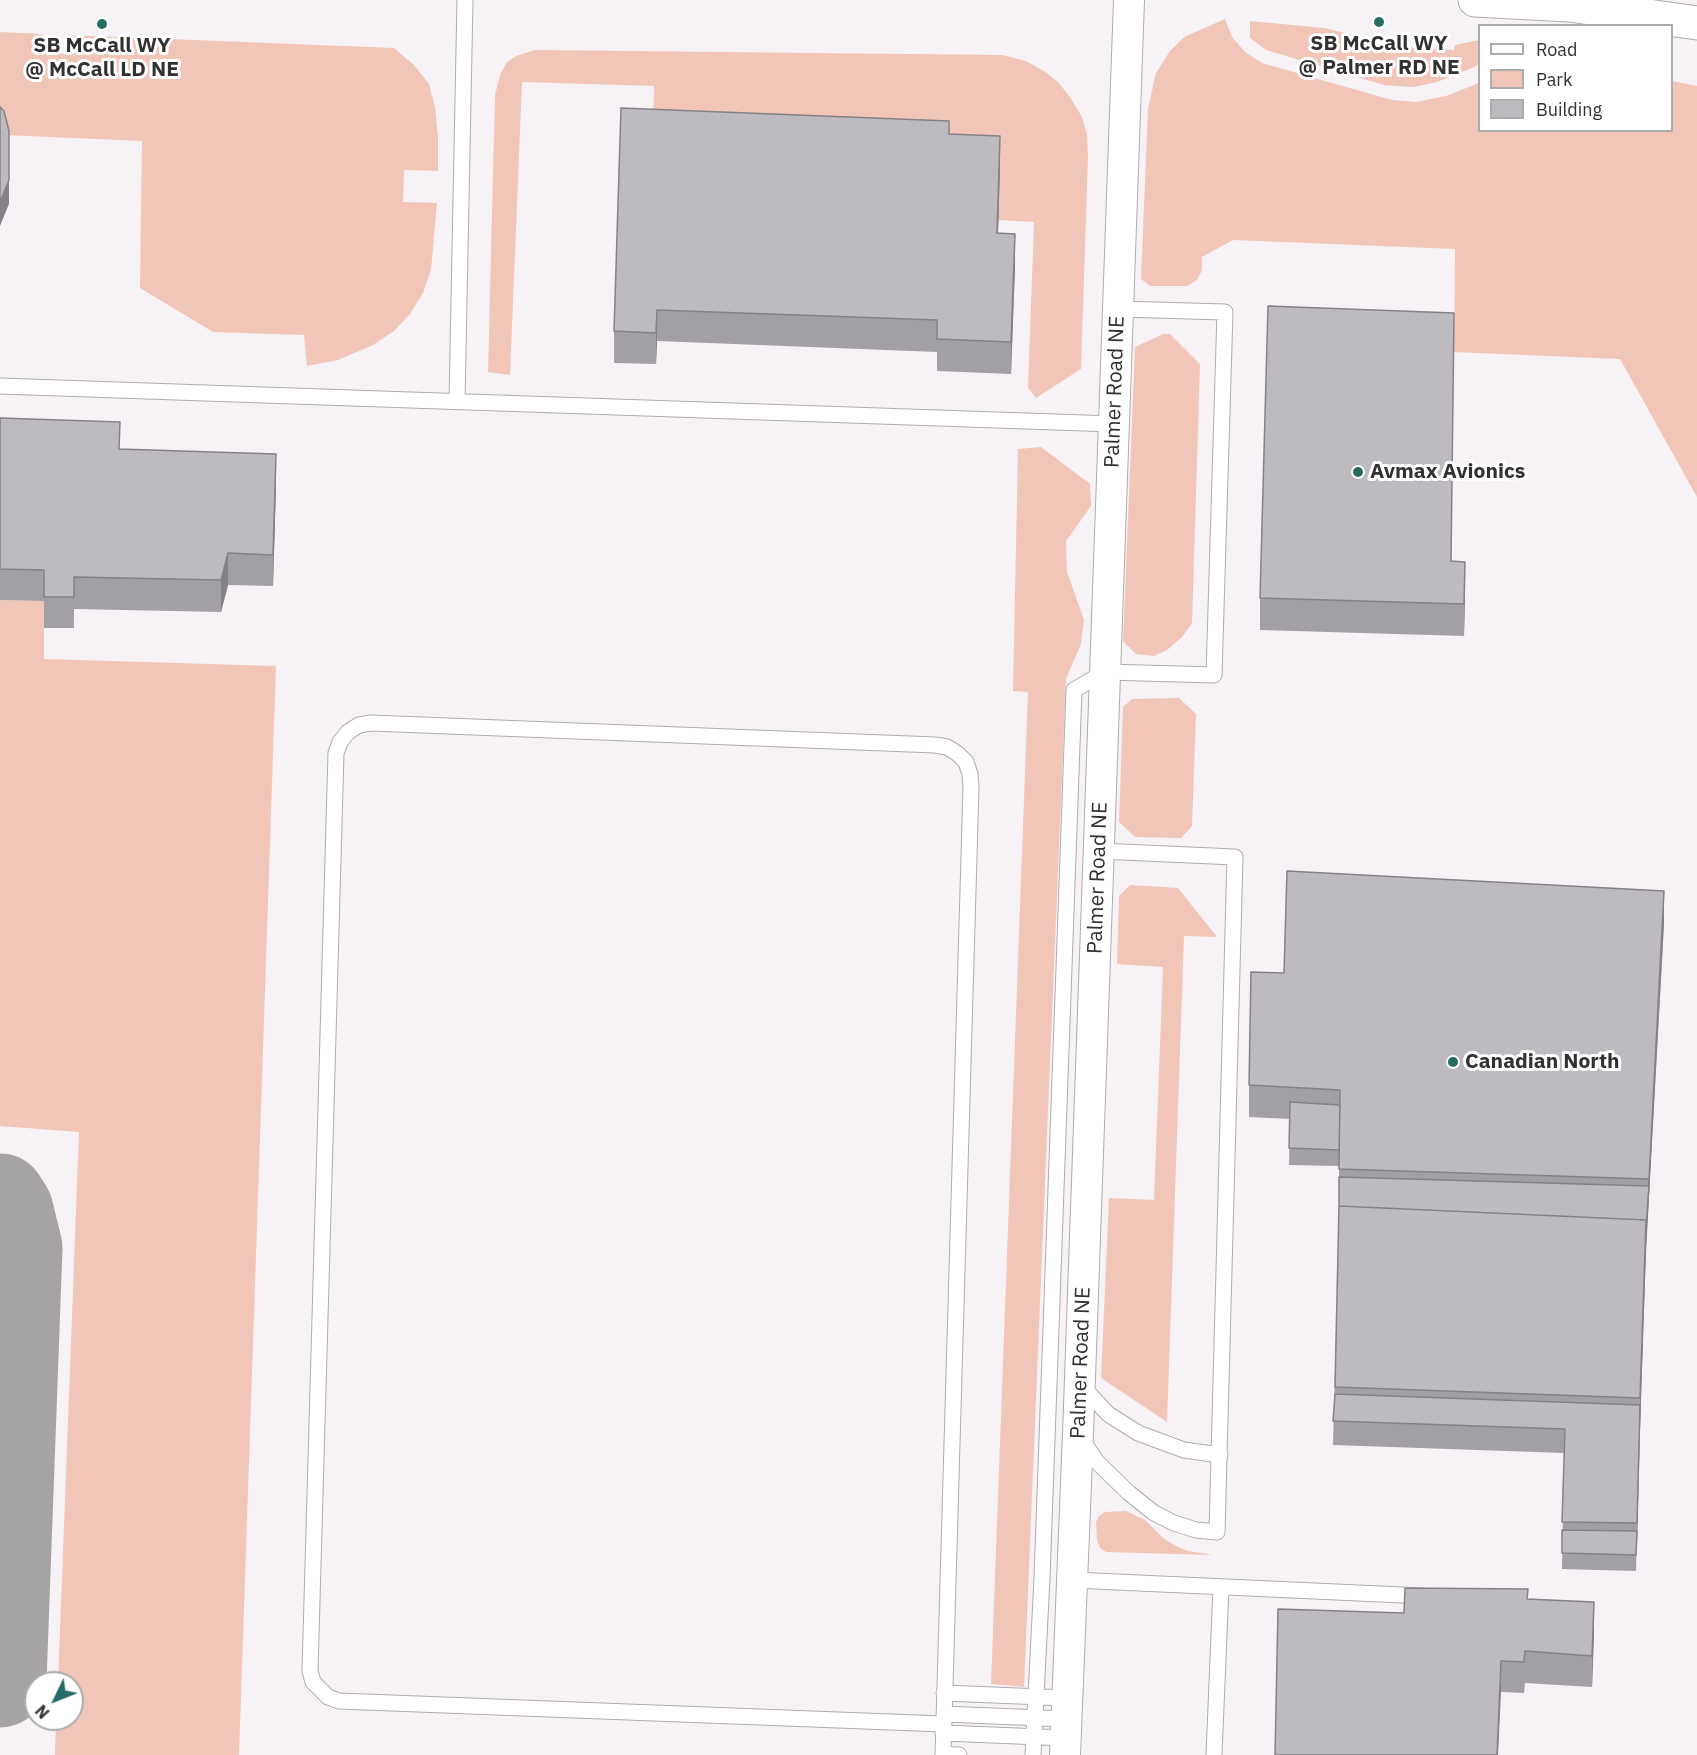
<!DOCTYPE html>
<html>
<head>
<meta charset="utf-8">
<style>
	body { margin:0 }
	#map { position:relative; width:1697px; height:1755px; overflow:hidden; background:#f7f2f5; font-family:"IBM Plex Sans",sans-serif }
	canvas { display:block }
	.legend { position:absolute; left:1478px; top:24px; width:195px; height:108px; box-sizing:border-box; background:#fff; border:2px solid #adacad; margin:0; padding:8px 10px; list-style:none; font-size:18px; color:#323031 }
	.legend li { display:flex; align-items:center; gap:12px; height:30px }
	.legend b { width:30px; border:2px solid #adacad }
	.north { position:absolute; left:24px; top:1671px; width:60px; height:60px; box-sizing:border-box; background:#fff; border:2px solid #adacad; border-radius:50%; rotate:227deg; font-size:16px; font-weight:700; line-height:24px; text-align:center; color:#323031 }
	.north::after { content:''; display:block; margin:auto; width:21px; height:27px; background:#256d64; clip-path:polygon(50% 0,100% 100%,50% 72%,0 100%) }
</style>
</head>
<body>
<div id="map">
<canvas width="1697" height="1755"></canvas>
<ul class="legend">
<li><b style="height:8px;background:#fff"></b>Road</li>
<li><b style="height:16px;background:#f1c6b9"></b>Park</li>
<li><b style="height:16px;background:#bdbac0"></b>Building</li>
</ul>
<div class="north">N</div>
</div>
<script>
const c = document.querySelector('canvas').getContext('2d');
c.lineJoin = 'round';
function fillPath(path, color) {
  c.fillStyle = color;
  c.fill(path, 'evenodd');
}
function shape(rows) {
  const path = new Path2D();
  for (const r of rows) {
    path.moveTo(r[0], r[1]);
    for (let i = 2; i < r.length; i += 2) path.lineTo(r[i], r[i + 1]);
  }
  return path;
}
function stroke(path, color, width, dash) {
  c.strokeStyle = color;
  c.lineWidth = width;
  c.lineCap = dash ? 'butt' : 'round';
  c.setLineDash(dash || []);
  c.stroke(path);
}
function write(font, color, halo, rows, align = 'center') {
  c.font = font + ' "IBM Plex Sans",sans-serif';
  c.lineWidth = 6;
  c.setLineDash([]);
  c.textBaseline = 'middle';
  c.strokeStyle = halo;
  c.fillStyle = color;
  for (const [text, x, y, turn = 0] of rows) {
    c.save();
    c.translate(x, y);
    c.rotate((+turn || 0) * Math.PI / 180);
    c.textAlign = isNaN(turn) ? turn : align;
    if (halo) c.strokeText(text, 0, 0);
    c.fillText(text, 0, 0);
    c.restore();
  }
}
fillPath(shape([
	[1225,19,1232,37,1245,52,1262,63,1392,100,1416,102,1446,96,1479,83,1480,130,1672,130,1672,81,1697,86,1697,497,1620,359,1454,352,1455,249,1233,240,1202,257,1202,270,1197,280,1187,286,1150,286,1141,279,1148,109,1156,73,1170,51,1184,37],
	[1250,21,1324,28,1375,40,1375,45,1454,50,1455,45,1479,40,1479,65,1437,82,1413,87,1384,85,1266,50,1250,38],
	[0,32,43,34,43,52,67,54,68,35,394,48,414,65,429,84,435,107,438,137,438,171,404,170,403,202,437,203,431,270,423,293,410,314,394,331,373,345,338,360,307,366,304,335,213,332,140,288,142,141,4,135,0,131],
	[535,50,1002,55,1026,61,1044,71,1058,82,1070,97,1082,117,1087,134,1088,155,1081,369,1036,398,1028,388,1034,222,998,220,653,140,654,86,522,82,510,375,488,372,495,95,500,75,507,62,516,56],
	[1163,334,1170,334,1200,364,1192,623,1182,637,1167,650,1154,656,1136,654,1123,641,1135,347],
	[1041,447,1090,484,1091,506,1066,541,1067,572,1084,620,1081,644,1066,679,1024,1687,991,1684,1028,692,1013,691,1018,449],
	[0,600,44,601,44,659,276,666,239,1755,55,1755,56,1719,72,1719,72,1683,58,1683,79,1132,0,1126],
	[1179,698,1196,714,1192,826,1181,838,1135,837,1119,822,1123,707,1132,699],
	[1130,885,1178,888,1217,937,1184,936,1167,1422,1101,1378,1109,1198,1154,1200,1163,967,1117,964,1119,896],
	[1126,1511,1145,1520,1163,1538,1176,1546,1188,1551,1213,1555,1106,1552,1100,1548,1097,1540,1096,1522,1099,1516,1105,1512]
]), '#f1c6b9');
stroke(shape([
	[0,1200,7,1211,16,1248,0,1681]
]), '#a6a3a5', 93);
const service = shape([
	[0,386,1114,424],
	[457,401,465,0],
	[1082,1386,1108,1414,1138,1433,1184,1450,1220,1455],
	[1082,1440,1097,1462,1129,1493,1154,1513,1174,1523,1196,1530,1217,1532,1235,857,1099,851],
	[1073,1580,1424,1596],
	[944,1693,1067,1698],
	[944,1714,1066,1719],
	[943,1733,1066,1738],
	[943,1754,959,1755],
	[943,1755,971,787,970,774,966,762,958,754,947,747,935,745,371,723,359,725,348,732,340,742,336,753,310,1671,313,1682,328,1697,339,1701,943,1724],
	[1033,1755,1042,1578,1074,690,1105,672,1214,675,1225,312,1118,309],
	[1214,1755,1221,1587]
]);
const minor = shape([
	[1065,1755,1078,1434,1129,0]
]);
const tertiary = shape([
	[1475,0,1569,5,1697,23]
]);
stroke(service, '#b0abae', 17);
stroke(minor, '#b0abae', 32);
stroke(tertiary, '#b0abae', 35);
stroke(service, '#fff', 15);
stroke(minor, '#fff', 30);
stroke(tertiary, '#fff', 33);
fillPath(shape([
	[949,134,1000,168,998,233,1015,266,1011,374,937,371,937,352,657,341,656,364,614,363,614,331],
	[0,418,120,449,276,485,273,586,228,585,221,612,74,609,74,628,44,628,44,601,0,600],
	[1452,561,1465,593,1464,636,1260,630,1260,598],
	[1664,923,1646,1251,1640,1429,1636,1571,1562,1569,1564,1453,1333,1445,1339,1214,1339,1166,1289,1165,1290,1119,1249,1117,1249,1085,1284,973],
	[1528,1599,1594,1633,1592,1687,1525,1683,1524,1693,1501,1692,1404,1613]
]), '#a3a0a5');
fillPath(shape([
	[1000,136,1000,168,997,265,997,233],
	[9,180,9,204,0,226,0,202],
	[1015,234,1015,266,1011,374,1011,342],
	[657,310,657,341,656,364,656,333],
	[276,454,276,485,273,586,273,555],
	[228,553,228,585,221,612,221,580],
	[1465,562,1465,593,1464,636,1464,604],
	[1664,891,1664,923,1646,1251,1640,1429,1640,1398,1646,1220],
	[1640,1405,1640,1429,1637,1547,1637,1523],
	[1594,1602,1594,1633,1592,1687,1592,1656],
	[1501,1661,1501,1692,1498,1755,1497,1755]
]), '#848286');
const building = shape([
	[0,107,4,111,9,131,9,180,0,202,0,107],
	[621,108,949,121,949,134,1000,136,997,233,1015,234,1011,342,937,339,937,320,657,310,656,333,614,331,621,108],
	[1268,306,1454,313,1451,561,1465,562,1464,604,1260,598,1268,306],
	[0,418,120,422,119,449,276,454,273,555,228,553,221,580,74,577,74,597,44,597,44,570,0,569,0,418],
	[1287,871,1664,891,1649,1179,1339,1169,1340,1090,1249,1085,1251,972,1284,973,1287,871],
	[1290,1102,1340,1105,1339,1150,1289,1148,1290,1102],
	[1339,1177,1649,1186,1646,1227,1646,1220,1339,1206,1339,1208,1339,1177],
	[1339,1206,1646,1220,1640,1398,1335,1387,1339,1206],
	[1335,1394,1640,1405,1637,1523,1562,1522,1565,1429,1333,1421,1335,1394],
	[1562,1530,1637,1531,1636,1555,1562,1553,1562,1530],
	[1405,1588,1528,1589,1527,1599,1594,1602,1592,1656,1525,1651,1524,1662,1501,1661,1497,1755,1275,1755,1278,1609,1404,1613,1405,1588]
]);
fillPath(building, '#bdbac0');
stroke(building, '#848286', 1.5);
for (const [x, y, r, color] of [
	[1379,22,6,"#256d64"],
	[102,24,6,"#256d64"],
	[1358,472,6,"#256d64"],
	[1453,1062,6,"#256d64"]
]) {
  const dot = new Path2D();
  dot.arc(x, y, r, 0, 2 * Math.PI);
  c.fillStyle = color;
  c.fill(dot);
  stroke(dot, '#fff', 2);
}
write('bold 21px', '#323031', '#fff', [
	["SB McCall WY",1379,44],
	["@ Palmer RD NE",1379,68],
	["SB McCall WY",102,46],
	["@ McCall LD NE",102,70],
	["Avmax Avionics",1370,472,"left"],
	["Canadian North",1465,1062,"left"]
]);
write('21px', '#323031', '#fff', [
	["Palmer Road NE",1115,392,-88],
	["Palmer Road NE",1098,878,-88],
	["Palmer Road NE",1081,1363,-88]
]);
</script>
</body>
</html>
